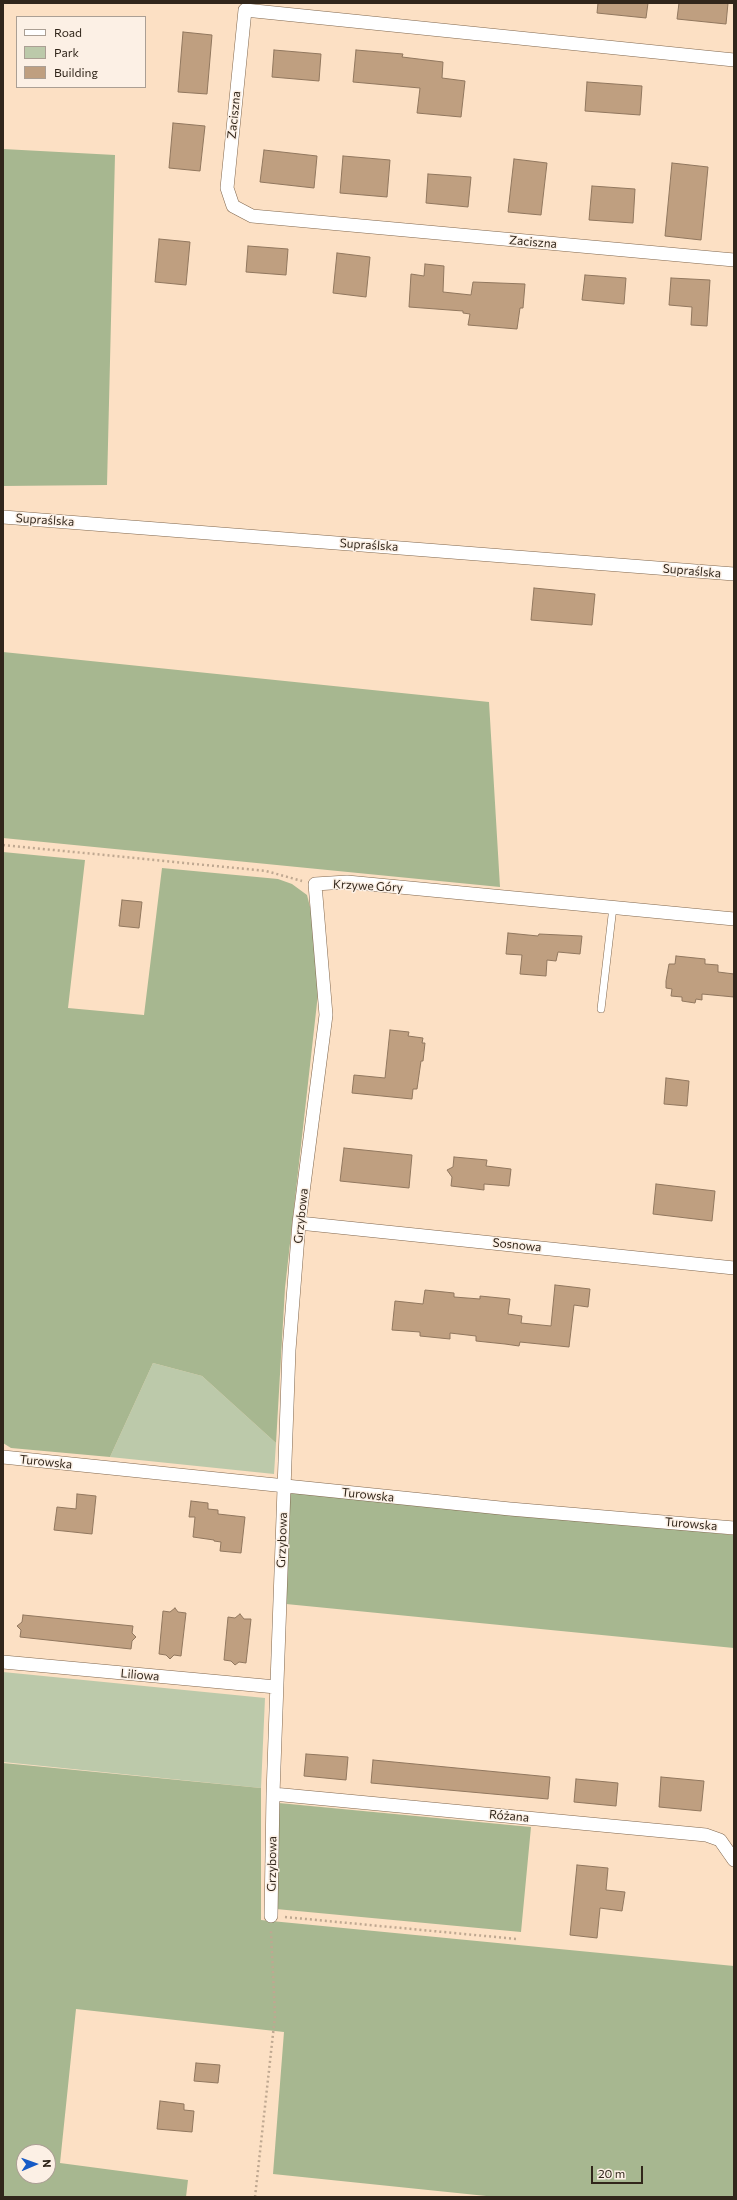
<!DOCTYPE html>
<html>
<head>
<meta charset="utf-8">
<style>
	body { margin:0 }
	#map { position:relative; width:737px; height:2200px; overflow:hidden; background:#fce0c4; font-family:Commissioner,sans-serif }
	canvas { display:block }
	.frame { position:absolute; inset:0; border:4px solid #31261b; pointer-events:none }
	.legend { position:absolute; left:16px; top:16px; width:130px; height:72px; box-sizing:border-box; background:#fcf0e5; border:1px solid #ab9f94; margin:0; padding:5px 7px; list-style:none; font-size:12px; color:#31261b }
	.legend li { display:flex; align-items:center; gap:8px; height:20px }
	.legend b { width:20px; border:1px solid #ab9f94 }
	.north { position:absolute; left:16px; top:2144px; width:40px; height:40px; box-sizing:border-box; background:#fcf0e5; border:1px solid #ab9f94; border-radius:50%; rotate:88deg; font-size:11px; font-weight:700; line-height:16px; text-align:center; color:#31261b }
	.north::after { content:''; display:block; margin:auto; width:14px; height:18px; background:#175bc6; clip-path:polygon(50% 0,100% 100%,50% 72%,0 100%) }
	.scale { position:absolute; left:591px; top:2166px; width:52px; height:18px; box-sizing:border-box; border:2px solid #31261b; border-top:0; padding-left:5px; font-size:12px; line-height:14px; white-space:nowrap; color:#31261b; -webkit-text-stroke:3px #fcf0e5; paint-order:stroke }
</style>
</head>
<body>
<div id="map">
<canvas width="737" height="2200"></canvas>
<div class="frame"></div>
<ul class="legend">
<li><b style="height:5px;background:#fff"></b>Road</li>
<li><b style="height:11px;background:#bcc9aa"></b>Park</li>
<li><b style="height:11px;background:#bf9f80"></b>Building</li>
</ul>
<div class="north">N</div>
<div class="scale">20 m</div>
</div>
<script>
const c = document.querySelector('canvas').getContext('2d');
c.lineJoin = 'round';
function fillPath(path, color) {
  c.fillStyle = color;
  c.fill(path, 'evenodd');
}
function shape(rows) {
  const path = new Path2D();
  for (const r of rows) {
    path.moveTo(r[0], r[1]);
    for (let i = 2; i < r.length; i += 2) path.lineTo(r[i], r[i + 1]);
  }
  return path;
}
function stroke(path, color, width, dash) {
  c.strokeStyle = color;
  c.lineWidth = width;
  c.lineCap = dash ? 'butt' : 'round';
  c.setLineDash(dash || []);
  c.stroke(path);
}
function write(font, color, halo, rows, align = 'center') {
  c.font = font + ' Commissioner,sans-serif';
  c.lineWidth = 3;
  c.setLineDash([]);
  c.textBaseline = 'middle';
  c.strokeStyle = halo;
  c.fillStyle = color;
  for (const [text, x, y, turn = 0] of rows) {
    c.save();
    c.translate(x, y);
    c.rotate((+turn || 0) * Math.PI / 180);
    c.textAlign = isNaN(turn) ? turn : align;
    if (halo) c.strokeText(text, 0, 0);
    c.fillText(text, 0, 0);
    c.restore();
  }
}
fillPath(shape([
	[153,1363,202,1376,276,1443,274,1474,110,1457],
	[3,1672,265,1698,261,1788,3,1762]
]), '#bcc9aa');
fillPath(shape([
	[3,149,115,155,107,485,3,486],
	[3,652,489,702,500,887,3,838],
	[3,852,85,860,68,1008,144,1015,162,868,278,879,292,884,307,895,314,923,318,994,285,1288,276,1443,202,1376,153,1363,110,1457,11,1448,3,1443],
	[290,1492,734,1535,734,1648,286,1604],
	[3,1763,261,1788,261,1920,734,1966,734,2197,496,2197,273,2174,284,2032,76,2009,60,2163,188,2180,186,2197,3,2197],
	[24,2152,48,2152,48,2176,24,2176],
	[279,1803,531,1827,521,1932,276,1909]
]), '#a7b790');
const building = shape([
	[598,3,648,3,646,18,597,13,598,3],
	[679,3,728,3,726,24,677,19,679,3],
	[183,32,212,35,207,94,178,92,183,32],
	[274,50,321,54,319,81,272,77,274,50],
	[356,50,403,54,402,57,443,62,442,78,465,81,461,117,417,113,420,88,353,82,356,50],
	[587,82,642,86,640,115,585,111,587,82],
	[173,123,205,126,200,171,169,168,173,123],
	[264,150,317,156,314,188,260,182,264,150],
	[343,156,390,160,387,197,340,193,343,156],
	[514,159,547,163,541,215,508,212,514,159],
	[672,163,708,167,701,240,665,236,672,163],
	[428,174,471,177,468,207,426,203,428,174],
	[592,186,635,189,633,223,589,220,592,186],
	[159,239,190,242,186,285,155,282,159,239],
	[248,246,288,249,286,275,246,272,248,246],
	[337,253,370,257,366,297,333,293,337,253],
	[425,264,444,266,443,292,471,295,473,282,525,284,523,308,520,308,517,329,468,325,470,314,463,313,463,311,409,307,411,274,424,276,425,264],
	[585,275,626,278,624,304,582,300,585,275],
	[671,278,710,280,707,326,691,325,692,307,669,305,671,278],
	[534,588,595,594,592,625,531,620,534,588],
	[122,900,142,902,139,928,119,926,122,900],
	[508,933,538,936,539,934,582,936,580,954,558,952,556,961,547,960,546,976,520,974,522,955,506,954,508,933],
	[676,956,705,959,705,964,718,965,718,972,734,974,734,997,702,994,702,1000,696,999,695,1003,682,1001,682,997,671,996,672,989,666,988,666,981,669,964,675,964,676,956],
	[390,1030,409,1032,408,1036,423,1038,422,1043,425,1043,423,1061,421,1061,417,1089,413,1089,412,1099,352,1093,354,1075,385,1078,390,1030],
	[666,1078,689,1081,687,1106,664,1104,666,1078],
	[344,1148,412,1155,409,1188,340,1181,344,1148],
	[454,1157,487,1160,486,1166,511,1169,509,1186,484,1184,484,1190,451,1186,452,1177,447,1170,453,1167,454,1157],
	[656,1184,715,1191,712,1221,653,1214,656,1184],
	[555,1285,590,1289,588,1307,574,1305,569,1347,520,1342,519,1346,505,1344,476,1341,476,1336,450,1333,450,1339,420,1336,420,1332,392,1330,395,1301,423,1304,425,1290,454,1293,454,1297,480,1299,480,1296,510,1299,508,1314,522,1316,521,1323,551,1326,555,1285],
	[77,1494,96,1496,92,1534,54,1530,57,1507,76,1509,77,1494],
	[191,1501,208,1503,208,1509,218,1510,218,1514,245,1517,241,1553,220,1551,221,1542,214,1541,214,1540,193,1537,195,1517,189,1517,191,1501],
	[175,1608,178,1612,186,1613,181,1656,174,1655,170,1659,166,1655,159,1654,163,1611,170,1612,175,1608],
	[240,1614,244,1619,251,1619,246,1663,239,1662,235,1665,231,1661,224,1660,228,1617,235,1618,240,1614],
	[23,1615,133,1626,132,1633,136,1637,132,1641,131,1649,20,1637,21,1630,17,1626,22,1622,23,1615],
	[306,1754,348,1757,346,1780,304,1776,306,1754],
	[373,1760,550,1777,548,1799,371,1783,373,1760],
	[661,1777,704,1781,701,1811,659,1807,661,1777],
	[576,1779,618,1783,616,1806,574,1802,576,1779],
	[577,1865,608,1868,606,1890,625,1892,622,1911,600,1908,597,1938,570,1935,577,1865],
	[196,2063,220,2065,218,2083,194,2081,196,2063],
	[160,2101,184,2104,184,2110,194,2111,192,2132,157,2129,160,2101]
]);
fillPath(building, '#bf9f80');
stroke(building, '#91775e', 1);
const lane = shape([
	[601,1009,613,907]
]);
const street = shape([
	[734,60,245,10,227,188,233,206,252,216,734,260],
	[3,517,734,574],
	[299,1223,734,1268],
	[3,1457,510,1509,734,1528],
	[3,1662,276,1687],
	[273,1794,706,1835,720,1840,734,1860],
	[271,1916,273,1794,289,1350,299,1223,326,1015,315,884,347,882,734,919]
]);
stroke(lane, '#80674e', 8);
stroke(street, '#80674e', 14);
stroke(shape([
	[3,845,266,871,302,881],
	[285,1917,517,1939],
	[255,2197,275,2016,271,1931]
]), '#bfa891', 2.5, [2, 3]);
stroke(lane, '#fff', 7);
stroke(street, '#fff', 13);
write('12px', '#31261b', '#fcf0e5', [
	["Zaciszna",234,115,-84],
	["Zaciszna",533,242,5],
	["Supraślska",45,520,4],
	["Supraślska",369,545,4],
	["Supraślska",692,571,5],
	["Krzywe Góry",368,886,3],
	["Grzybowa",301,1216,-84],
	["Sosnowa",517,1245,6],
	["Turowska",46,1462,6],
	["Turowska",368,1495,6],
	["Turowska",691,1524,5],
	["Grzybowa",282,1540,-88],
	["Liliowa",140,1675,5],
	["Różana",509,1816,5],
	["Grzybowa",272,1864,-89]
]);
</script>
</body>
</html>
